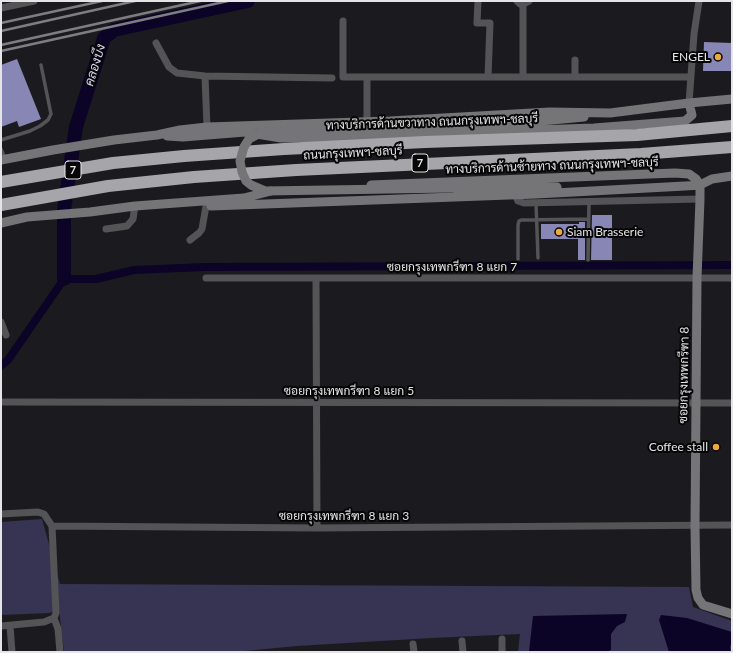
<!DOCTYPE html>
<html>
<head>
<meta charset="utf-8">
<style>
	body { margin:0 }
	#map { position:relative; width:733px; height:653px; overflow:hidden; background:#1b1b1f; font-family:Lato,sans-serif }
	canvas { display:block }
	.frame { position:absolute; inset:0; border:2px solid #e5e5e8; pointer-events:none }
</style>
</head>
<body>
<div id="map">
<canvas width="733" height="653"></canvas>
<div class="frame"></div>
</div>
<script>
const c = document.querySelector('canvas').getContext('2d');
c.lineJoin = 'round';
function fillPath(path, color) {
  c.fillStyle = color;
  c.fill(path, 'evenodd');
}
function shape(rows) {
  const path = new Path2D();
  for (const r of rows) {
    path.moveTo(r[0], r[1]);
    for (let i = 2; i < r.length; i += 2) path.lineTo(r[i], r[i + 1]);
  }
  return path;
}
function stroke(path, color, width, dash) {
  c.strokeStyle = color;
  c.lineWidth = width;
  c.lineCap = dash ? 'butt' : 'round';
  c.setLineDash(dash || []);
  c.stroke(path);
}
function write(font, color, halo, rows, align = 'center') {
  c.font = font + ' Lato,Sarabun,sans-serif';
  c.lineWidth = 4;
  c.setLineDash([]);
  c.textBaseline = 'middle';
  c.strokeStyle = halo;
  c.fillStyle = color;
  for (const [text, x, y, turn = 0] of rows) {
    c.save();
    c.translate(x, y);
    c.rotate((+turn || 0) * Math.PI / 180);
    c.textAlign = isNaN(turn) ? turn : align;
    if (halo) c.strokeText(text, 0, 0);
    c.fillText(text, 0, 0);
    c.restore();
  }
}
fillPath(shape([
	[42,519,60,584,689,587,693,607,732,621,732,652,518,652,520,634,431,638,297,646,234,652,64,652,59,610,49,613,1,615,1,522]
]), '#363353');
fillPath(shape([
	[627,614,625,622,617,626,611,634,611,650,607,652,529,652,533,616],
	[661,615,687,618,732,632,732,642,730,647,731,652,669,652,659,620]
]), '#0c0427');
stroke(shape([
	[1,366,8,360,64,279,96,279,134,270,205,267,732,265]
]), '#0c0427', 8);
stroke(shape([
	[64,279,64,210,76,127,104,38,114,30,248,1]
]), '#0c0427', 14);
fillPath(shape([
	[704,42,732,43,732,71,703,71],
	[17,59,41,119,19,127,17,121,1,127,1,65],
	[592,215,612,215,612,260,591,260],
	[579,222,585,222,585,260,578,260,578,239,541,239,541,224,579,224]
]), '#8886b4');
stroke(shape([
	[1,140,30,131,40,126,48,120,51,114,41,65],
	[1,149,5,158],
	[536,203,538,258],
	[518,259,518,225,519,221,521,220,589,219],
	[588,260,589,202]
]), '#545457', 3.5);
stroke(shape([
	[478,1,477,23,490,23,488,77],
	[517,1,520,4,523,4,529,1],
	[1,8,34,1],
	[343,21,343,77,690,77],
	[156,43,169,67,177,73,205,76,332,78],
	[575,60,575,77],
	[205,76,207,127],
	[367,77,367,121],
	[523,77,523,4],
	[689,103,694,34,699,1],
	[515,194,518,201,524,203,700,199],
	[106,229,127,226,133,219,135,206],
	[190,240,199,233,202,229,206,206],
	[206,278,732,278],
	[316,278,317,528],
	[1,322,6,335],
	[1,402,732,403],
	[1,514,38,512,44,514,52,526,317,528,732,525],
	[54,618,58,629,60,652],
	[1,626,44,622,54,618,56,613,52,526],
	[10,626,12,652],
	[502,639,502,652],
	[462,641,463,652],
	[413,644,414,652]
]), '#545457', 7);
stroke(shape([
	[449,125,530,122,584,117],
	[167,136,183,137,245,132,281,138,304,138,594,128,685,121,692,115,689,103],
	[1,160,53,150,114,140,157,135,180,130,207,127,390,121,550,112,610,113,689,103,732,99],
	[371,185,675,173,689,174,696,179,700,185,700,199,697,278,695,526,696,590,698,598,703,605,732,614],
	[454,188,557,187],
	[211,206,536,194,685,186,700,185,712,179,732,176],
	[1,223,27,217,90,212,135,206,244,198,271,191]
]), '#757578', 9);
stroke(shape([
	[1,182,113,163,184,156,284,149,425,142,637,135,732,126],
	[1,205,108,186,194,177,296,170,641,154,732,147]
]), '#a5a5aa', 12);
stroke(shape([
	[1,23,102,1],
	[1,31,135,1],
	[1,45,200,1],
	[1,51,228,1]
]), '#7e7e82', 2.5);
stroke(shape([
	[449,125,262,132,249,139,244,147,240,161,242,172,246,181,251,185,265,191,451,188]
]), '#757578', 9);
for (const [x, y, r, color] of [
	[718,57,4,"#ebaa39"],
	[559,232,4,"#ebaa39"],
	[716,447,4,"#ebaa39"]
]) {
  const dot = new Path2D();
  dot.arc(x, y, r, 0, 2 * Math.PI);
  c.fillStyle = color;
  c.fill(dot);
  stroke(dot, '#060607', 1.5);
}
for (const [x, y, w] of [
	[420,163,16],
	[73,170,16]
]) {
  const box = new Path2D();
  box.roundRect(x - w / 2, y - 9, w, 18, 3);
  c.fillStyle = '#060607';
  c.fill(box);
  stroke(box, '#e5e5e8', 1);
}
write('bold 11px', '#e5e5e8', null, [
	["7",420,163],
	["7",73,170]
]);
write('12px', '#e5e5e8', '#060607', [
	["ENGEL",710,57],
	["Siam Brasserie",567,232,"left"],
	["Coffee stall",708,447]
], 'right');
write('12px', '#e5e5e8', '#060607', [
	["ทางบริการด้านขวาทาง ถนนกรุงเทพฯ-ชลบุรี",432,122,-2],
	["ถนนกรุงเทพฯ-ชลบุรี",353,153,-3],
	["ทางบริการด้านซ้ายทาง ถนนกรุงเทพฯ-ชลบุรี",552,166,-2],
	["ซอยกรุงเทพกรีฑา 8 แยก 7",452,267],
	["ซอยกรุงเทพกรีฑา 8",684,375,-89],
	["ซอยกรุงเทพกรีฑา 8 แยก 5",349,391],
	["ซอยกรุงเทพกรีฑา 8 แยก 3",344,516]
]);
write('italic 13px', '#d7d6f3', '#060607', [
	["คลองบึง",95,65,-73]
]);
</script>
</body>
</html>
